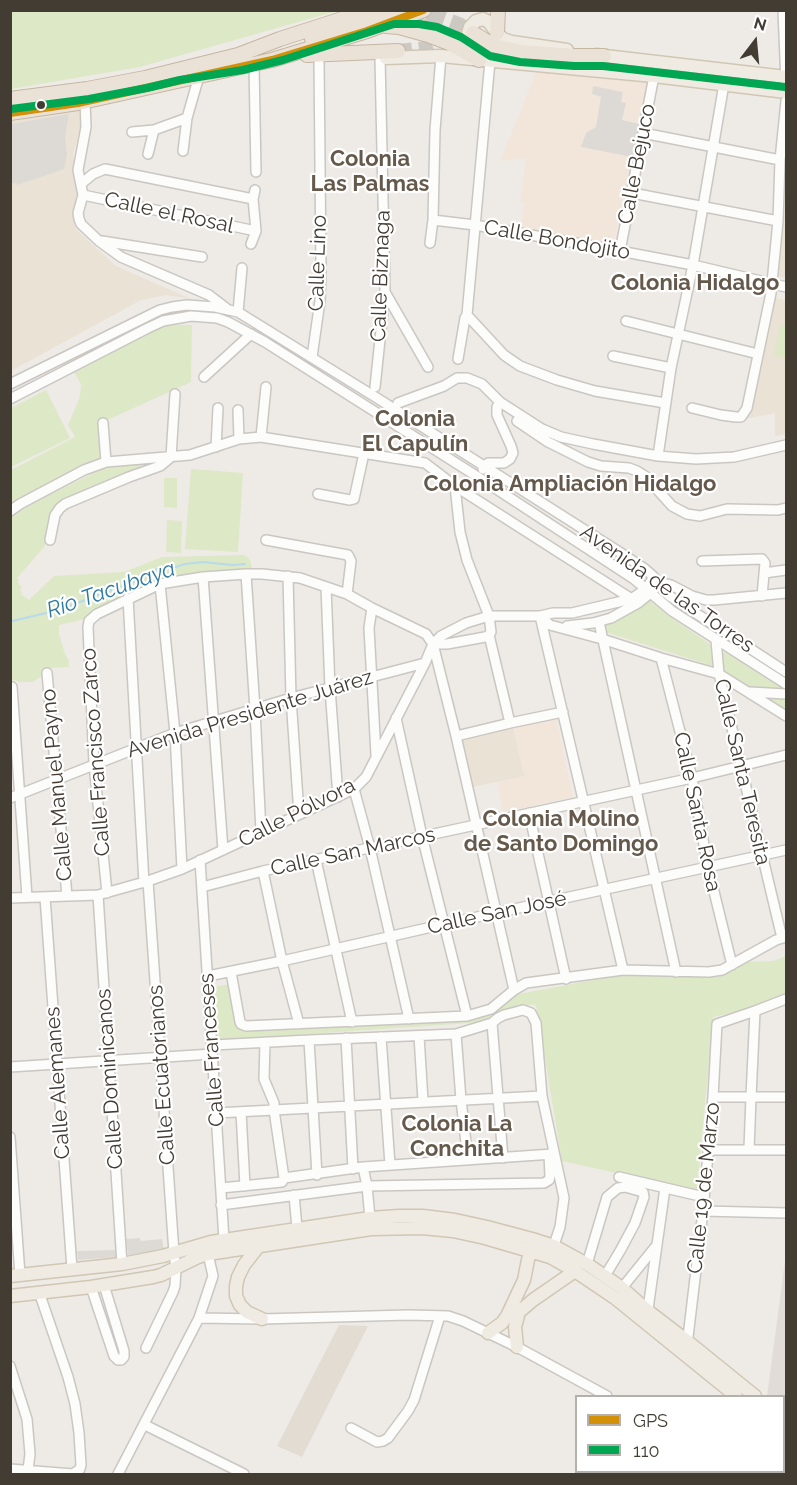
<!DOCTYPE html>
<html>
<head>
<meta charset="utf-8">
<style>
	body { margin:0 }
	#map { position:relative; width:797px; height:1485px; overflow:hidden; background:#eeebe6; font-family:Raleway,sans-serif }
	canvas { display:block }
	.frame { position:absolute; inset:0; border:12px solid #433c33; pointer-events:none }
	.legend { position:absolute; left:575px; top:1395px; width:210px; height:78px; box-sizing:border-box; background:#fff; border:2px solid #b4b1ad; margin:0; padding:8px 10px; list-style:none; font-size:18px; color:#433c33 }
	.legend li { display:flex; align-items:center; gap:12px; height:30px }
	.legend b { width:30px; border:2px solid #b4b1ad }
	.north { position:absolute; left:725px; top:12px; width:60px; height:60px; -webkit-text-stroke:4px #fff; paint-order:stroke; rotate:16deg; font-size:16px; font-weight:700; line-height:24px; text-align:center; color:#433c33 }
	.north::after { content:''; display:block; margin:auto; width:21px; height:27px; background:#433c33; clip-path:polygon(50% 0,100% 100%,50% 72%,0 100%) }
</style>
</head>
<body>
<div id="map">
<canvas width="797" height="1485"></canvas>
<div class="frame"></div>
<ul class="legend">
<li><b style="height:8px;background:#d3910a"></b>GPS</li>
<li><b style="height:8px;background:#00a651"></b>110</li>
</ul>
<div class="north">N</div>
</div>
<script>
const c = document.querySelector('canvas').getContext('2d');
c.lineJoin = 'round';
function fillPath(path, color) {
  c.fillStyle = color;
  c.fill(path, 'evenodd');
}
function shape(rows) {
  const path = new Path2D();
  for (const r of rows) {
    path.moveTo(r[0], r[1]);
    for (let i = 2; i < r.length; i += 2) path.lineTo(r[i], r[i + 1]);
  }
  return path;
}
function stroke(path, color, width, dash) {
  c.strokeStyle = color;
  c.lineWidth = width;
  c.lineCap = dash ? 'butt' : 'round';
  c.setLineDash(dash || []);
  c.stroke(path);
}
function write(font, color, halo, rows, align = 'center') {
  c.font = font + ' Raleway,sans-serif';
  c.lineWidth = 4.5;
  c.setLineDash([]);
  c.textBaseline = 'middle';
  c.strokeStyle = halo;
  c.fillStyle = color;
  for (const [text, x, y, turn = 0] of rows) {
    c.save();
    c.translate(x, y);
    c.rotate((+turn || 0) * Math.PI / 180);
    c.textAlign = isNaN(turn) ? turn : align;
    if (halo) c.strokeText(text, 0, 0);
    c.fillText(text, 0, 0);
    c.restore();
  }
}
fillPath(shape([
	[339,1325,368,1326,302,1457,277,1446]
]), '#e2dcd3');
fillPath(shape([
	[537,70,648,81,613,246,521,228,524,203,520,202,526,158,500,161],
	[556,719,573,797,503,812,497,782,524,776,513,727]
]), '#f1e6d9');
fillPath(shape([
	[786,1253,786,1413,784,1412,784,1396,767,1396]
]), '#e1dcd7');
fillPath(shape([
	[79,111,81,127,73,154,78,194,74,220,75,228,81,234,116,266,191,299,167,295,141,300,11,371,11,121],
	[786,167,786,278,780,277,778,273],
	[775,298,786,300,786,434,775,436,775,413,745,419],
	[513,727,524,776,473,787,462,738]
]), '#e9e2d5');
fillPath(shape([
	[10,11,11,10,337,11,140,67,11,89],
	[781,324,786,325,786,358,773,355],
	[178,325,192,325,191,382,103,422,105,456,75,469,11,506,11,470,75,437,68,425,80,397,81,384,73,370,144,334,161,327],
	[46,390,70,438,11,467,11,408],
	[149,462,150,464,93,486,64,499,56,506,51,514,48,521,45,546,17,578,19,580,18,583,22,587,20,590,22,592,21,594,29,600,54,576,124,572,162,557,243,555,248,557,251,563,252,571,160,581,85,619,59,625,59,634,65,654,69,661,69,667,51,668,49,674,43,675,33,682,19,682,14,680,11,681,11,516,49,495,102,469],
	[191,469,243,473,238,552,185,549],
	[164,478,177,478,177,508,164,507],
	[167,520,182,521,181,553,166,552],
	[650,601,670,617,710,644,713,666,605,632,604,627],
	[725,652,786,691,786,713,723,675,723,653],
	[786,956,786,993,752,1008,713,1017,697,1191,562,1161,537,1010,535,1004,498,1012,486,1022,219,1040,214,987,230,984,238,1027,472,1016,466,1022,489,1015,513,995,626,974,714,976,747,962,773,961]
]), '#dde8c6');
fillPath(shape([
	[593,86,623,92,621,102,626,103,622,120,639,124,632,157,581,147,586,133,596,127,601,97,592,94],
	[69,114,65,136,67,155,64,169,17,185,16,183,11,184,11,124],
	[140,1238,141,1241,162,1239,164,1250,128,1255,126,1239],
	[115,1250,116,1257,78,1260,77,1251]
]), '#dddad6');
stroke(shape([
	[12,621,59,610,127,584,143,578,153,571,161,568,172,568,185,564,203,562,232,565,245,564]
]), '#b7daec', 2);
stroke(shape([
	[410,14,440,17,459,24,473,33],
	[398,51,427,48,437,44,439,42,441,35,441,29,437,22,428,15]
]), '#ccc8c2', 14, [14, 7]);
const minor = shape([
	[783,10,786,83],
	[254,64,256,172],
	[85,101,86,127,78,170,83,195,78,213,79,219,81,224,99,241,121,257,209,295,226,308],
	[132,132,154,130,187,118],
	[643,133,780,160],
	[183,151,187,118,199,76],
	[148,154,154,130],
	[81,184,93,174,105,169,253,199],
	[632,193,778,221],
	[83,195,256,231],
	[433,220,475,225,620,251,693,265,786,287],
	[102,241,202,257],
	[430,243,433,220,435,130,441,56],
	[251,244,256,231,253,199,255,190],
	[620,251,654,76],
	[385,292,428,367],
	[238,312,242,268],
	[467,315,504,355,520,366,557,380,595,391,665,403],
	[626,321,758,354],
	[613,356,671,368],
	[312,357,320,301,321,268,319,60],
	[458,359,465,318,467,315,490,61],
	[204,377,251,334],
	[10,384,160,310,172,307,187,305,215,307,238,312,377,398,621,553,645,569,654,577,666,593,671,597,786,672],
	[375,387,385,292,380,58],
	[10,399,148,328,163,321,191,316,217,318,228,322,265,342,478,477,634,579,672,611,786,684],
	[398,403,444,386,457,378,467,378,482,384,500,402,542,429,561,437,593,444,658,456,696,459,734,457,786,445],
	[692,408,721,415,736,417,741,417,747,408,771,293,778,221,780,160,786,101],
	[238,410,239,439],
	[517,421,548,442,588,462,601,466,629,468,637,471,645,476,672,506,687,514,700,516,727,509,778,510,786,508],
	[103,423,106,462],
	[261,437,266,387],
	[216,447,218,408],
	[658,456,671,368,693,265,724,84],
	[483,469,488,463,504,463,510,459,513,453,511,446,497,415,497,407,500,402],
	[318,494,350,500,354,499,364,453],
	[10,511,20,504,84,470,106,462,190,455,239,439,261,437,425,463,455,486,638,603],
	[50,540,55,515,60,508,65,504,129,477,160,466,171,457,175,394],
	[266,540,348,555,351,561,347,594],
	[702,561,762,559,765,563,762,596],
	[764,573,786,570],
	[246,574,255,710,261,832],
	[288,576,291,698,299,814],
	[203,577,223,850],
	[659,582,671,585,692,596,706,600,714,600,786,593],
	[160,584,175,733,182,869],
	[326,587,330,688,338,797],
	[128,598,144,883],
	[372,608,369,628,376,755],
	[540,616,623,970],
	[540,616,550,625,602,639,661,658,719,674,786,716],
	[599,622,676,972],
	[567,626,593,623,611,618,638,603,648,595,654,589],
	[489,635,510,723],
	[716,640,719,674,782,938],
	[433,644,447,644,485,637,489,635,491,632,489,616,467,560,460,532,455,486],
	[661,658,692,778,708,867,732,965],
	[47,673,67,896],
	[12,687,27,897],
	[750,692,786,694],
	[396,718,422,836,467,1016],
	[456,736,510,723,563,712],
	[354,789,370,848,409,1019],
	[10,798,175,733,291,698,425,663],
	[529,813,566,979],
	[200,860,224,1240],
	[316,860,352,1022],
	[263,871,282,961,299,1024],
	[202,887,263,871,692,778,786,755],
	[107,893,94,764,88,627,89,621,97,614,160,584,203,577,246,574,262,574,300,578,347,594,372,608,426,634,433,644,456,736,514,990],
	[98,895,122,1264],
	[45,897,72,1269],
	[10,898,98,895,148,881,182,869,354,789,366,777,425,663,433,644,441,636,466,623,489,616,540,616,553,613,572,613,631,599,646,589,654,577],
	[231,972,240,1022,241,1024,246,1026,467,1016,491,1009,514,990,526,983,623,970,709,972,722,970,776,940,786,937],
	[208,976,282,961,445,924,786,850],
	[492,1023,503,1158],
	[456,1034,461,1100,468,1160],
	[419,1036,423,1101],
	[381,1037,390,1165],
	[346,1038,353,1169],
	[309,1040,317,1175],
	[265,1042,264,1079,274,1103,274,1110,284,1178],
	[213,1045,309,1040,456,1034,492,1023,498,1018,504,1015,523,1010,531,1013,536,1023,542,1096,564,1198,560,1227,552,1251],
	[10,1067,212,1054],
	[713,1097,786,1097],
	[241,1112,245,1186],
	[216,1113,542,1096],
	[10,1137,20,1275],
	[749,1149,751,1097,755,1011],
	[709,1150,786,1150],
	[363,1167,367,1186,370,1218],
	[619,1177,704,1197],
	[221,1188,282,1182,284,1178,363,1167,553,1154],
	[294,1195,297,1228],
	[221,1205,367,1186,544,1183,549,1180,550,1177,549,1154],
	[703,1211,786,1213],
	[587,1264,607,1197,618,1188,625,1187,643,1192,644,1197,635,1223,620,1251,605,1276],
	[91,1287,114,1356,118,1360,121,1360,124,1357,124,1351,104,1285],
	[622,1288,656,1246],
	[647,1316,665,1188],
	[199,1318,262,1319,408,1315,448,1316,463,1321,517,1347,607,1396],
	[685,1344,688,1337,703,1211,713,1097,717,1024,755,1011,786,999],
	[146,1348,173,1292,175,1286,176,1268,174,1253,148,881],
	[10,1366,27,1419,30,1454,28,1470],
	[145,1425,244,1474],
	[351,1428,377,1442,383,1441,388,1438,408,1411,414,1400,440,1316],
	[10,1469,73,1474,80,1469,81,1465,79,1433,75,1404,68,1377,39,1292],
	[752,1472,758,1474],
	[118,1474,199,1318,213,1276,208,1254],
	[588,1474,590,1472]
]);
const major = shape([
	[596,55,786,77],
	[386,58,441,56,654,76,786,92],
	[510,59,482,49,474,43,468,34,470,27,476,21,483,19,489,22,497,33,503,39,512,42,567,50],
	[258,1247,244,1265,238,1277,236,1286,236,1296,240,1305,247,1312,262,1319],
	[10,1276,122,1264,163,1256,211,1242,370,1218,399,1216,423,1216,455,1220,487,1227,532,1239,554,1246,587,1264,622,1288,648,1311,687,1341,755,1396],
	[10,1296,91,1287,153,1277,161,1275,198,1257,208,1254,371,1229,422,1228,453,1231,485,1238,550,1257,575,1271,615,1298,736,1396],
	[488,1333,502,1323,507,1316,524,1280,531,1245],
	[517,1347,515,1327,519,1312,533,1300,575,1271],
	[784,1414,786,1415],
	[784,1427,786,1428]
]);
const highway = shape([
	[386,26,399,27,428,35,449,43,479,60],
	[473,33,494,46,522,52,575,56,604,56],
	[497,33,498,10],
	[312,39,383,15,393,13],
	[307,55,398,51],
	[10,99,87,89,145,78,238,55,280,39,370,10],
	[10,113,78,103,272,60,367,31,424,10]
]);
stroke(minor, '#cac7c2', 12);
stroke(major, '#d0c6b4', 15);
stroke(highway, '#c5b6a2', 16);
stroke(minor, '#fcfcfb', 9);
stroke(major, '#f0ebe2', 12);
stroke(highway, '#ebe2d7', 14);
stroke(shape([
	[10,113,78,103,272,60,367,31,423,10]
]), '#d3910a', 8);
stroke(shape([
	[11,109,89,99,147,88,180,80,243,70,283,60,394,24,419,24,437,27,461,37,490,56,520,62,574,66,603,66,785,87]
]), '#00a651', 8);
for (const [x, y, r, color] of [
	[41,105,5,"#433c33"]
]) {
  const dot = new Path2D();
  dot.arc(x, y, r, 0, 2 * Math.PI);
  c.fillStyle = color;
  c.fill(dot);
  stroke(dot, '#fff', 2);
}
write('21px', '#433c33', '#fff', [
	["Calle Bejuco",637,164,-79],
	["Calle el Rosal",169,213,12],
	["Calle Bondojito",557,240,10],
	["Calle Lino",318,263,-88],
	["Calle Biznaga",381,276,-88],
	["Avenida de las Torres",667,589,35],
	["Avenida Presidente Juárez",250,714,-17],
	["Calle Francisco Zarco",96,752,-94],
	["Calle Santa Teresita",742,772,77],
	["Calle Manuel Payno",57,785,-95],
	["Calle Santa Rosa",697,812,78],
	["Calle Pólvora",297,813,-27],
	["Calle San Marcos",353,852,-12],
	["Calle San José",497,913,-12],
	["Calle Franceses",212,1050,-94],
	["Calle Ecuatorianos",162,1075,-94],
	["Calle Dominicanos",110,1079,-94],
	["Calle Alemanes",58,1083,-94],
	["Calle 19 de Marzo",704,1188,-84]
]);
write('bold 22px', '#65594b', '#fff', [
	["Colonia",370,159],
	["Las Palmas",370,184],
	["Colonia Hidalgo",695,283],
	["Colonia",415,419],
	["El Capulín",415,444],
	["Colonia Ampliación Hidalgo",570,484],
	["Colonia Molino",561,819],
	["de Santo Domingo",561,844],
	["Colonia La",457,1124],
	["Conchita",457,1149]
]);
write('italic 22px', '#2e7aa4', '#fff', [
	["Río Tacubaya",111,590,-19]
]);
</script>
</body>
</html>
